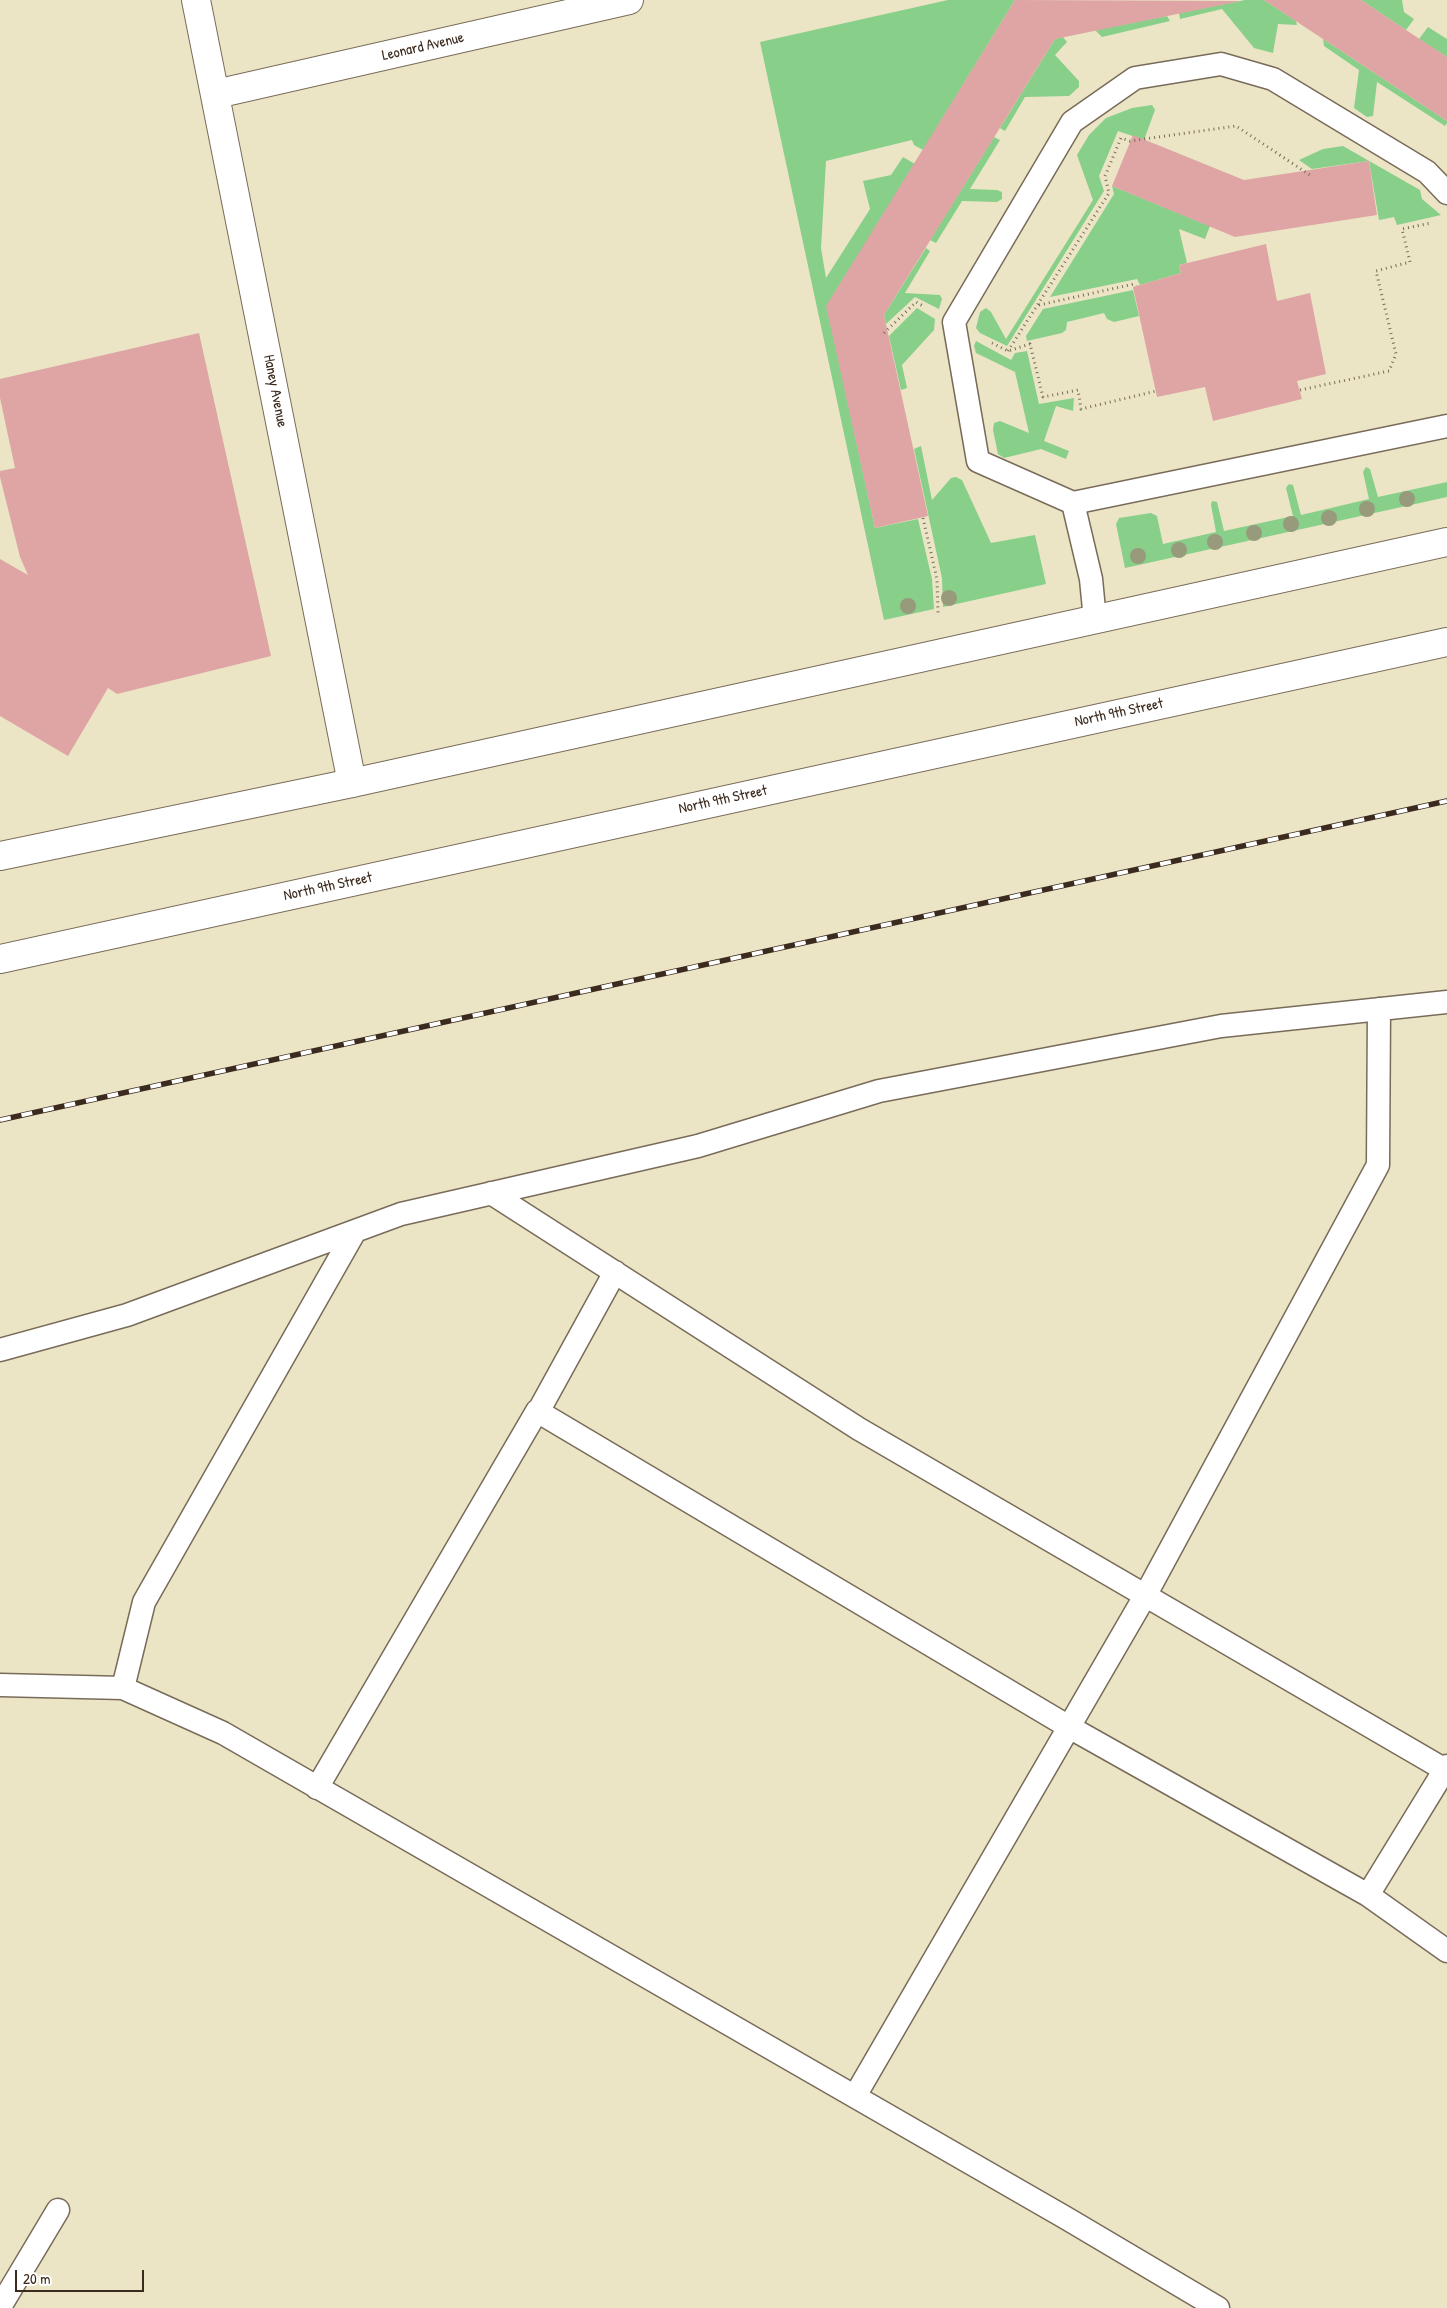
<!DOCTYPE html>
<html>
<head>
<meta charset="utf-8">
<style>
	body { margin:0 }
	#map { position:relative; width:1447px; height:2308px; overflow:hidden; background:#ebe5c6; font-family:"Patrick Hand",sans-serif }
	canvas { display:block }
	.scale { position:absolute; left:15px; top:2270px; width:129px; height:22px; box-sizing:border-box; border:2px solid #3b2a1e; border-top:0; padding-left:6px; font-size:15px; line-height:18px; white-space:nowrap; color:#3b2a1e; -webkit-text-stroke:4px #fff; paint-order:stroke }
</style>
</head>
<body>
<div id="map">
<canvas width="1447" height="2308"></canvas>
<div class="scale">20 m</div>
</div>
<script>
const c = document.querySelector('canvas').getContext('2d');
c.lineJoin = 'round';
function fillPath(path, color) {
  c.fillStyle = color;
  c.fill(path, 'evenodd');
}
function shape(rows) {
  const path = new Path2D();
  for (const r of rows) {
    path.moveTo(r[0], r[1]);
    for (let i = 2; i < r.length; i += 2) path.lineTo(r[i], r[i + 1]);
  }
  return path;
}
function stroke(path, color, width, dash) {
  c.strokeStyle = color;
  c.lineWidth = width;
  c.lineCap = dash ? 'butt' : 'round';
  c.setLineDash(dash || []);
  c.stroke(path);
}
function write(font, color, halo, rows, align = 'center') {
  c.font = font + ' "Patrick Hand",sans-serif';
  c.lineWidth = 4;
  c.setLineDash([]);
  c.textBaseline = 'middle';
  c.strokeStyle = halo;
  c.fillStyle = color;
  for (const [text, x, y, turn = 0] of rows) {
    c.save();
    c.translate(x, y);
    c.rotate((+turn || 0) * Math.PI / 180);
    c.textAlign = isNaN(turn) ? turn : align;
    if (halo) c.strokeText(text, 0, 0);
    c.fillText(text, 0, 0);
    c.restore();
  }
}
fillPath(shape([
	[948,0,1015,0,923,150,914,145,912,140,826,161,821,248,826,278,870,209,863,181,891,175,903,157,915,164,827,306,875,528,918,519,932,579,934,609,884,620,760,42],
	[1245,0,1264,0,1296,21,1297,25,1278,24,1273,53,1254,48,1222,9,1180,19,1179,13],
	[1361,0,1402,0,1404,12,1414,19,1406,30],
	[1167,16,1170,21,1102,37,1095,30],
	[1428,27,1447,39,1447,57,1419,39],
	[1063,37,1067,42,1055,55,1079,81,1079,87,1069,96,1025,97,1005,131,1000,128,1055,39],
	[1323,39,1447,121,1447,123,1445,126,1377,82,1373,116,1367,117,1354,108,1359,70,1324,46],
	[1152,105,1155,110,1144,140,1118,131,1099,176,1104,191,1007,346,980,333,976,328,980,312,986,308,991,312,1006,339,1093,200,1077,155,1089,135,1106,118,1132,108],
	[994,137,1000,140,970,189,997,190,1002,192,1002,199,997,202,962,201,936,243,930,240],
	[1343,146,1420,190,1422,199,1441,215,1397,225,1394,217,1379,220,1369,161,1312,169,1299,160,1323,149],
	[1112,186,1210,226,1205,239,1179,229,1187,263,1179,265,1181,273,1140,285,1137,279,1050,297,1114,194],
	[926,248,930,251,905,293,940,295,942,299,939,309,915,297,886,324,884,315],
	[1133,290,1139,316,1114,322,1107,319,1104,313,1067,322,1066,330,1062,333,1027,341,1026,336,1043,309],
	[917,308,935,319,934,330,902,365,907,388,901,390,889,336],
	[976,341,1011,360,1015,353,1027,351,1039,404,1074,398,1073,411,1056,406,1044,441,1069,451,1066,459,1041,449,1004,458,998,454,993,430,994,423,1000,421,1029,433,1015,372,976,353,974,346],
	[921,446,932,500,951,478,956,477,962,480,991,543,1035,535,1046,584,943,607,942,578,914,449],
	[1366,467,1370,469,1378,497,1447,482,1447,497,1125,568,1116,524,1119,518,1151,513,1157,516,1163,544,1216,532,1211,505,1212,501,1217,502,1224,531,1293,516,1286,488,1289,484,1293,485,1301,515,1369,499,1363,472]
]), '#88cf8a');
fillPath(shape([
	[1015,0,1241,1,1055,39,884,315,928,516,875,528,826,306],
	[1264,0,1361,0,1406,30,1447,57,1447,121],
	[1133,135,1244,180,1369,161,1377,215,1235,237,1112,186],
	[1266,244,1277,301,1310,293,1326,374,1297,381,1302,399,1213,421,1205,387,1157,397,1133,287,1181,273,1179,265],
	[199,333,271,656,117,694,108,688,68,756,0,716,0,559,28,575,20,557,0,477,0,471,15,468,0,398,0,379]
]), '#dfa5a4');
const service = shape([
	[1073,503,978,461,954,322,1072,122,1135,78,1221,64,1273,79,1427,172,1447,193],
	[1095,620,1091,579,1073,503,1447,426],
	[491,1193,859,1429,1447,1771],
	[0,1350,127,1315,401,1214,698,1146,879,1091,1221,1026,1447,1002],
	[538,1412,615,1272],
	[0,1685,123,1688,223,1733,1066,2218,1218,2308],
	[123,1688,144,1602,355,1231],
	[1447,1766,1368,1895,1447,1951],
	[317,1788,537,1411,1069,1727,1368,1895],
	[855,2096,1145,1596,1378,1165,1379,1009],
	[0,2307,58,2210]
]);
const minor = shape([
	[196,0,352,783],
	[216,94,629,0]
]);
const tertiary = shape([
	[0,856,352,783,1447,542],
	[0,959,1447,642]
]);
stroke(service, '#796b59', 25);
stroke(minor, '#796b59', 30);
stroke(tertiary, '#796b59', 30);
stroke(shape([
	[1039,305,1134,284,1136,286],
	[884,333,916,302,925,307],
	[992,343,1008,351,1030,344,1043,397,1078,390,1081,409,1156,391],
	[1008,351,1109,193,1105,176,1121,138,1130,141,1236,126,1310,175],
	[1300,390,1389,371,1396,354,1376,271,1410,262,1402,229,1431,223],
	[923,518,937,579,938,613]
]), '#796b59', 3, [1, 4]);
stroke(service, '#fff', 22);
stroke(minor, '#fff', 28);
stroke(tertiary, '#fff', 28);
const rail = shape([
	[0,1120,1447,801]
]);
stroke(rail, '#3b2a1e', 5.5);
stroke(rail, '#fff', 4, [11]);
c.fillStyle = '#979a7b';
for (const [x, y] of [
	[1407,499],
	[1367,509],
	[1329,518],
	[1291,524],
	[1254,533],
	[1215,542],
	[1179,550],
	[1138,556],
	[949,598],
	[908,606]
]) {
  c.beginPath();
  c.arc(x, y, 8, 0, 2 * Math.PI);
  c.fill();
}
write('15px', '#3b2a1e', '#fff', [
	["Leonard Avenue",423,47,-13],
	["Haney Avenue",275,391,79],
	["North 9th Street",1119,713,-12],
	["North 9th Street",723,800,-12],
	["North 9th Street",328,887,-12]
]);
</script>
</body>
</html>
